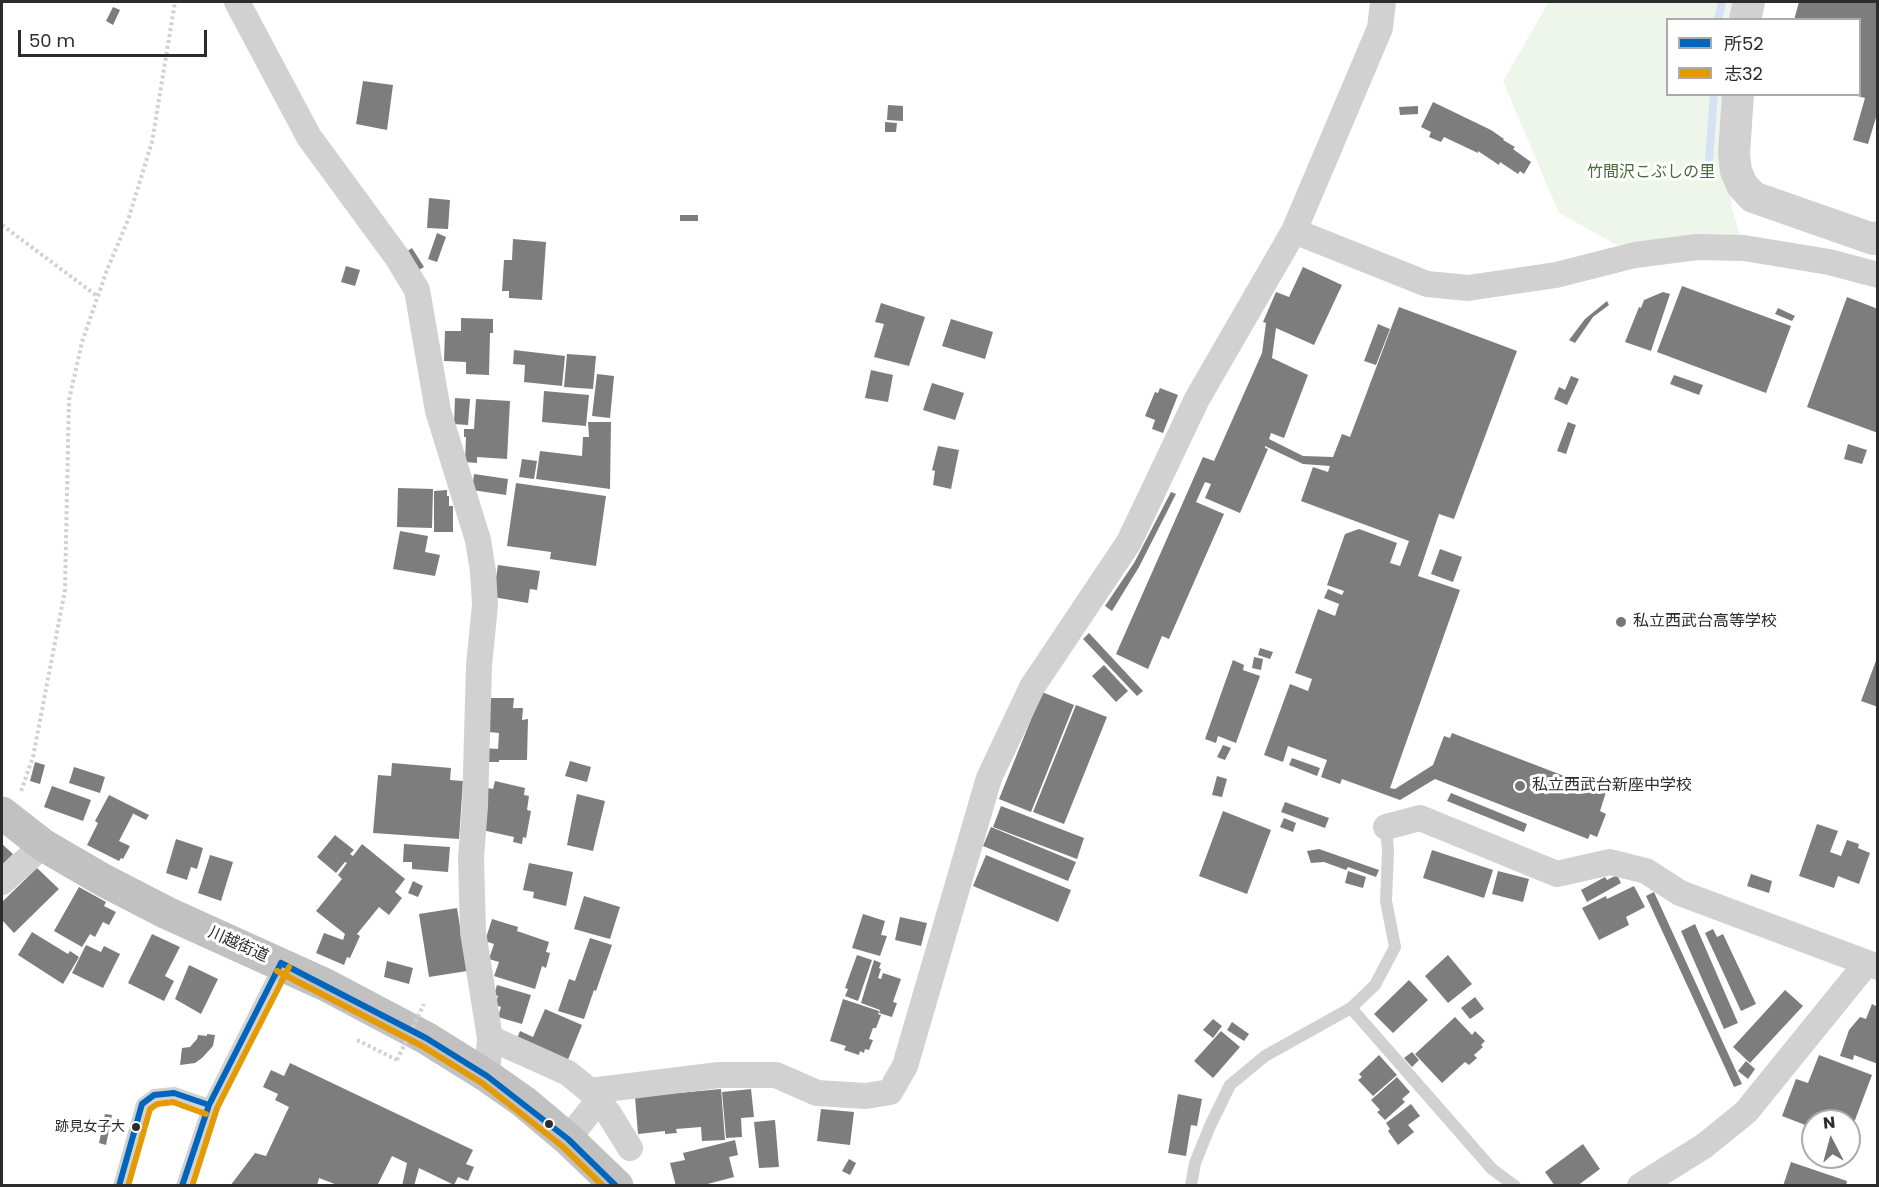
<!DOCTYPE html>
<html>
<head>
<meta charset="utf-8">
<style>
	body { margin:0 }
	#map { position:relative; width:1879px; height:1187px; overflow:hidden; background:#fff; font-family:Poppins,"Noto Sans JP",sans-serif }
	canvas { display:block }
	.frame { position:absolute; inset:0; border:3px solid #2c2c2c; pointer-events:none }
	.legend { position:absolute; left:1666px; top:18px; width:195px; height:78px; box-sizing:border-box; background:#fff; border:2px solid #ababab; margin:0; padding:8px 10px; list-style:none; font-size:18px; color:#2c2c2c }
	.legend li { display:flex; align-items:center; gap:12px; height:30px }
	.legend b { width:30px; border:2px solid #ababab }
	.north { position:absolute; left:1801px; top:1109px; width:60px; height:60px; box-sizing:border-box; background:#fff; border:2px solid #ababab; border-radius:50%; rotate:354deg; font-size:16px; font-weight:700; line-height:24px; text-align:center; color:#2c2c2c }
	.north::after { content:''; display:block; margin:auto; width:21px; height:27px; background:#767676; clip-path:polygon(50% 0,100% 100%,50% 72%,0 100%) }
	.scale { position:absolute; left:18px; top:30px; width:189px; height:27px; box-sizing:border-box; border:3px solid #2c2c2c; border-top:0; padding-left:8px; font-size:18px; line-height:21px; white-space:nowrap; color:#2c2c2c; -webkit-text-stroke:4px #fff; paint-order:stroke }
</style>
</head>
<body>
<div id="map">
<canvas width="1879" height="1187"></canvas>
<div class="frame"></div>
<ul class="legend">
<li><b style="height:8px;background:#0065bd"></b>所52</li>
<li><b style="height:8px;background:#e39a04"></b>志32</li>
</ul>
<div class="north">N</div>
<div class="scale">50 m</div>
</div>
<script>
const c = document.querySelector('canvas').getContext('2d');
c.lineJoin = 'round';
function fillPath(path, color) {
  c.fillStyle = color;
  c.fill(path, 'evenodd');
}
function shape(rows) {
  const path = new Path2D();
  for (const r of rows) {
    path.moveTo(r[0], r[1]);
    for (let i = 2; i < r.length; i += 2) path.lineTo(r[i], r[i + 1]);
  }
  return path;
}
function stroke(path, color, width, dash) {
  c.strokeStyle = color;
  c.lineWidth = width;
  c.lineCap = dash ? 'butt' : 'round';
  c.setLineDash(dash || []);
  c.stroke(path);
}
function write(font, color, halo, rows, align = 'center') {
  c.font = font + ' Poppins,"Noto Sans JP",sans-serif';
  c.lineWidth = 6;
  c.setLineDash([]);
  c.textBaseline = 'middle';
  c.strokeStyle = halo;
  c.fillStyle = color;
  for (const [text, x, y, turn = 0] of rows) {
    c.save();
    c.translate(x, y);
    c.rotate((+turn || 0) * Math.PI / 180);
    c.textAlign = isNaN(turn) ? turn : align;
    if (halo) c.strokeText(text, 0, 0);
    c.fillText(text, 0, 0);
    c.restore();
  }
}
fillPath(shape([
	[1549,2,1746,2,1744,19,1668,20,1668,94,1739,95,1731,205,1744,248,1635,255,1559,213,1503,81]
]), '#eef5ea');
stroke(shape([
	[1718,20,1722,2],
	[1709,160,1714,94]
]), '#d4e2f3', 8);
fillPath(shape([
	[1799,2,1878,2,1878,111,1868,144,1853,140,1865,98,1854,95,1860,94,1860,20,1794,20],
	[113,7,120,10,113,25,106,21],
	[363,81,393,85,387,130,356,124],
	[1433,102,1491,130,1504,139,1503,140,1515,147,1513,149,1531,162,1524,174,1520,171,1518,174,1500,162,1499,165,1478,151,1478,153,1444,137,1441,142,1429,137,1431,132,1421,127],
	[888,105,903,106,903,121,887,120],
	[1418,106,1418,114,1400,115,1399,107],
	[885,122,897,123,896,132,885,132],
	[429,198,450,200,448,229,427,228],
	[680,215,698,215,698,221,680,221],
	[437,233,446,237,437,262,428,259],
	[513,239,546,242,542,300,509,298,509,291,502,291,504,260,512,260],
	[412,248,424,267,417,271,406,252],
	[346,266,360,270,355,286,341,282],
	[1303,267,1342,285,1314,345,1276,328,1272,358,1308,375,1284,438,1271,433,1269,439,1303,456,1333,457,1342,434,1350,437,1399,307,1517,351,1454,519,1439,514,1418,576,1460,590,1390,788,1395,789,1433,765,1444,736,1450,738,1452,733,1606,792,1600,811,1606,814,1597,837,1590,834,1588,839,1435,779,1400,800,1342,779,1340,784,1321,777,1327,760,1288,746,1283,762,1264,755,1290,684,1308,691,1312,679,1295,673,1318,609,1335,616,1339,604,1324,598,1328,589,1342,595,1344,591,1327,585,1345,534,1359,529,1397,543,1390,563,1400,566,1409,541,1301,501,1313,467,1328,472,1330,466,1303,464,1265,446,1265,448,1268,449,1240,513,1205,498,1211,484,1205,482,1196,502,1224,514,1169,639,1162,636,1148,669,1116,654,1203,457,1214,461,1262,353,1266,323,1263,322,1276,292,1289,297],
	[1682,286,1791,326,1766,393,1657,352],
	[1663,292,1670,294,1651,351,1625,342,1639,307,1641,308,1644,300],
	[1847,297,1878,309,1878,433,1807,407],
	[1607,301,1609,305,1593,317,1575,343,1569,340,1585,319],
	[881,303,925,317,909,366,874,357,884,324,875,322],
	[1778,308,1795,316,1792,321,1775,314],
	[461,318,493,319,493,333,490,333,489,375,466,374,466,362,444,361,445,331,461,331],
	[951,319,993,332,985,359,942,346],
	[1378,324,1390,329,1376,365,1364,361],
	[514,350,565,356,562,386,524,382,525,365,513,364],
	[567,354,596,356,593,389,564,387],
	[871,370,893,375,888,402,865,398],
	[597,374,614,376,610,418,592,416],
	[1674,375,1703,385,1699,395,1670,384],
	[1571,376,1579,379,1567,405,1554,399,1559,387,1565,390],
	[932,383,964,393,955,420,923,410],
	[1160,388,1178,395,1163,433,1152,429,1155,420,1145,416,1155,392,1158,393],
	[544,391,589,395,586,426,542,422],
	[455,398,470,399,468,425,454,424],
	[476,399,510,401,507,459,477,457,477,463,465,462,466,437,464,437,464,429,474,429],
	[588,422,611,422,610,489,536,479,540,451,582,456,583,437,589,437],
	[1568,422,1576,425,1566,454,1557,451],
	[1848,444,1867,450,1862,464,1844,459],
	[938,446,959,450,951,489,933,485,935,471,932,470],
	[522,459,537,461,534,479,519,477],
	[474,474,508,479,506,495,472,490],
	[516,483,606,496,596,566,550,559,551,552,507,546],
	[398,488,433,489,432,528,397,527],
	[447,490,447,496,449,496,449,506,453,506,453,532,434,532,434,491],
	[1171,492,1176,494,1139,567,1112,611,1105,606,1134,563],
	[400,531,428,536,425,552,440,555,435,576,393,569],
	[1440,549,1462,557,1453,582,1431,574],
	[498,565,540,571,537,590,530,589,528,603,493,597],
	[1089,633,1143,691,1137,696,1083,639],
	[1260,648,1273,652,1270,659,1258,655],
	[1254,657,1263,659,1261,670,1252,668],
	[1877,658,1878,658,1878,707,1861,701],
	[1233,660,1244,665,1243,670,1260,676,1236,743,1218,736,1216,743,1205,739],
	[1104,665,1128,691,1116,702,1092,676],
	[1042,692,1074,705,1031,812,999,799],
	[490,698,514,698,513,708,523,708,522,720,528,719,527,760,499,760,499,762,485,762,485,748,498,749,499,733,489,732],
	[1076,705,1107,717,1064,824,1033,812],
	[1223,745,1231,748,1225,760,1217,757],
	[1292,758,1320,768,1317,776,1289,765],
	[570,761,591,767,587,782,565,776],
	[35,762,45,765,40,784,30,781],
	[392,763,451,768,450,780,463,781,459,839,373,833,378,775,391,776],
	[74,767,105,777,100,793,69,783],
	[1217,776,1227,779,1222,797,1212,795],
	[495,781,525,788,524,795,529,796,527,810,531,811,526,838,523,837,522,844,513,842,514,837,482,830,482,787,493,789],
	[52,786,91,800,83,821,44,807],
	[1451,793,1527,824,1524,832,1447,801],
	[577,794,605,801,593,851,567,845],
	[109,795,149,815,146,820,132,813,133,814,119,841,130,846,123,859,121,858,119,861,87,845,98,823,95,821],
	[1285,802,1329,818,1325,828,1281,812],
	[1001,806,1084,838,1077,859,993,827],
	[1223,811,1271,830,1247,894,1199,876],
	[1284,818,1296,823,1293,832,1280,827],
	[1817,824,1838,831,1830,852,1841,856,1847,840,1859,844,1858,848,1870,853,1859,884,1838,876,1834,888,1799,876],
	[991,827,1076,862,1068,881,983,846],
	[335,835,354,850,350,854,353,856,362,844,405,879,395,892,402,898,389,915,379,907,357,934,360,936,350,958,347,957,344,965,316,953,324,933,343,940,345,934,316,911,342,879,338,875,347,863,345,862,336,873,317,857],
	[176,839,203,848,197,869,191,867,187,880,166,873],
	[2,844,13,854,2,865],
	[404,844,450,847,448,872,412,869,412,862,403,862],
	[1319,849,1379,870,1376,877,1348,867,1346,870,1324,862,1311,863,1307,851],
	[1432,850,1493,870,1484,898,1423,878],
	[210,855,233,862,221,901,198,893],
	[986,855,1071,890,1058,922,973,886],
	[529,863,573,872,566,906,533,898,534,892,523,890],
	[37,868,59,889,14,933,2,920,2,902],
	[1348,871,1366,877,1363,888,1345,883],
	[1498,871,1529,879,1523,902,1492,894],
	[1751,874,1772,881,1769,893,1747,886],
	[1617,875,1621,883,1587,902,1581,890,1605,877,1607,880],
	[413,881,423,886,418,897,408,893],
	[1634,886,1645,907,1626,917,1629,925,1599,940,1582,908,1606,896,1607,899],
	[79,887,106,902,104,906,116,912,109,925,103,922,95,937,90,934,82,947,54,931],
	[1654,892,1742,1084,1734,1087,1646,896],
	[584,896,620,907,610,939,574,929],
	[457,908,467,971,429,977,419,914],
	[863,914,885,921,881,935,887,936,880,956,852,948],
	[900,917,927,923,921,946,895,940],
	[492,919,518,927,517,931,549,942,546,952,550,953,546,968,542,966,535,989,494,976,499,962,489,959,494,944,485,941],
	[1695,924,1738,1023,1724,1029,1681,931],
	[1713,929,1717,937,1723,934,1756,1004,1741,1011,1705,933],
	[32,932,68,954,70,951,79,957,63,984,18,955],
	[152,934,180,947,165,976,174,981,164,1001,128,983],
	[590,938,612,945,596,991,594,990,584,1019,558,1011,569,979,575,981],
	[86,945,101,952,104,946,120,954,103,988,72,973],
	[857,955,872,960,858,1001,845,996,848,989,845,988],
	[1448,955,1472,984,1448,1003,1425,976],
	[874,960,881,963,879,968,881,969,878,978,881,979,883,973,901,979,893,1002,897,1003,892,1017,879,1013,880,1010,861,1003],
	[387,961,413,968,409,984,384,977],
	[189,965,218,979,201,1014,175,999],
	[1409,980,1428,1000,1393,1033,1374,1014],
	[497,985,531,995,522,1024,498,1017,501,1007,495,1005,498,996,494,995],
	[1785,990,1803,1006,1750,1063,1733,1047],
	[1475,997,1484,1009,1470,1019,1461,1008],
	[843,999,879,1011,878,1014,881,1015,876,1028,873,1028,869,1039,873,1040,869,1050,865,1049,864,1053,860,1051,859,1055,844,1050,846,1046,830,1041],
	[1872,1004,1878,1007,1878,1064,1854,1055,1853,1060,1840,1056,1849,1030,1860,1017,1866,1019],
	[545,1009,582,1025,567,1062,516,1041,520,1031,533,1037],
	[1455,1017,1472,1035,1475,1031,1485,1041,1481,1045,1483,1047,1474,1055,1477,1058,1469,1065,1465,1062,1442,1083,1415,1054],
	[1213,1019,1222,1026,1213,1038,1203,1030],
	[1232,1022,1249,1034,1244,1041,1227,1030],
	[1221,1031,1240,1047,1213,1078,1194,1061],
	[207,1034,215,1035,213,1046,202,1058,195,1063,180,1065,182,1048,190,1047,197,1039,198,1035,207,1036],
	[1412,1052,1419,1060,1412,1067,1404,1058],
	[1379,1055,1397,1075,1373,1096,1358,1080,1362,1077,1359,1074],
	[1819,1055,1872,1075,1849,1136,1849,1121,1813,1121,1813,1128,1782,1116,1796,1079,1808,1083],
	[1746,1061,1755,1069,1748,1079,1738,1071],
	[290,1063,473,1150,466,1164,474,1167,468,1181,458,1177,454,1185,419,1168,414,1186,402,1186,407,1163,392,1156,377,1186,340,1186,319,1178,317,1186,230,1186,255,1153,266,1156,289,1107,275,1100,278,1094,263,1087,271,1070,284,1076],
	[1397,1077,1410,1092,1402,1099,1405,1102,1385,1120,1377,1112,1380,1110,1371,1100],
	[721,1089,725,1140,702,1141,701,1127,676,1129,677,1133,665,1134,665,1131,638,1134,635,1097],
	[751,1089,754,1117,741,1118,742,1137,726,1138,722,1092],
	[1178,1094,1202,1099,1197,1126,1191,1125,1186,1156,1168,1153],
	[1411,1104,1420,1116,1408,1125,1414,1132,1398,1145,1388,1131,1390,1129,1386,1123],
	[821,1109,854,1112,850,1145,817,1141],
	[105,1114,112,1115,106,1145,99,1143],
	[775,1120,779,1167,759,1168,754,1122],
	[735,1140,738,1155,729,1157,734,1177,700,1186,676,1186,670,1163,685,1160,683,1153],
	[1583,1144,1600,1169,1577,1186,1555,1186,1545,1172],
	[849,1159,856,1163,850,1175,842,1171],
	[1791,1162,1847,1181,1846,1186,1783,1186]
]), '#7d7d7d');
stroke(shape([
	[2,225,97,296],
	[21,791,33,757,65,590,69,400,82,342,107,270,128,220,152,142,175,2],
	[357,1040,397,1060]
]), '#d1d1d1', 4, [3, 3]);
stroke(shape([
	[1351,1008,1492,1169,1515,1186],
	[119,1186,142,1104,154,1095,174,1093,209,1105],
	[182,1186,209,1105,280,964],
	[1191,1186,1195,1163,1210,1126,1230,1085,1265,1056,1351,1008,1375,985,1395,947,1386,901,1388,851,1386,827]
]), '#d1d1d1', 12);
stroke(shape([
	[237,2,309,137,397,257,417,290,438,411,478,540,483,571,485,605,479,666,475,806,471,858,473,932,490,1038,487,1076],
	[1294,231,1427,284,1468,288,1556,275,1635,255,1697,247,1744,248,1829,262,1878,275],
	[1386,827,1420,818,1557,874,1610,862,1646,871,1680,893,1878,967],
	[2,882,43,845],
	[490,1038,568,1073,590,1091,609,1114,630,1148],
	[590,1091,719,1075,776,1075,817,1093,866,1096,890,1092,905,1066,989,778,1032,687,1129,542,1197,399,1294,231,1380,28,1383,2],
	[568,1139,598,1101],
	[1640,1186,1704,1146,1746,1112,1866,964]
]), '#d1d1d1', 26);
stroke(shape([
	[1745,20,1749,2],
	[1738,94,1734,154,1736,171,1742,185,1753,197,1873,239,1878,237]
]), '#d1d1d1', 32);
stroke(shape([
	[2,813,43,845,103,880,167,913,326,985,426,1038,487,1076,524,1102,568,1139,617,1186]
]), '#c1c1c1', 33);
stroke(shape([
	[397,1060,424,1004]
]), '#d1d1d1', 4, [3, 3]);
stroke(shape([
	[281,963,426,1038,487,1076,568,1139,616,1186],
	[119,1186,142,1104,154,1095,174,1093,209,1105],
	[182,1186,209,1105,281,963]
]), '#0065bd', 6);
stroke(shape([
	[277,971,422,1046,482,1083,562,1146,603,1186],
	[128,1186,150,1109,157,1104,173,1102,206,1114],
	[192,1186,217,1108,289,967]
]), '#e39a04', 6);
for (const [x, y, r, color] of [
	[1621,622,6,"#767676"],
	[1520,786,6,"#767676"],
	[549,1124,5,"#2c2c2c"],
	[136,1127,5,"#2c2c2c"]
]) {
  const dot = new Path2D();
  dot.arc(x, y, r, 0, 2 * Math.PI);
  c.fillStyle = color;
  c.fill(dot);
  stroke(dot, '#fff', 2);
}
write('14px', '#2c2c2c', '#fff', [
	["跡見女子大",125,1127]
], 'right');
write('16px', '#486b36', '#fff', [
	["竹間沢こぶしの里",1651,173]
]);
write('16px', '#2c2c2c', '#fff', [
	["私立西武台高等学校",1633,622],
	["私立西武台新座中学校",1532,786]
], 'left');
write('16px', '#2c2c2c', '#fff', [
	["川越街道",238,945,24]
]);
</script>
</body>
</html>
